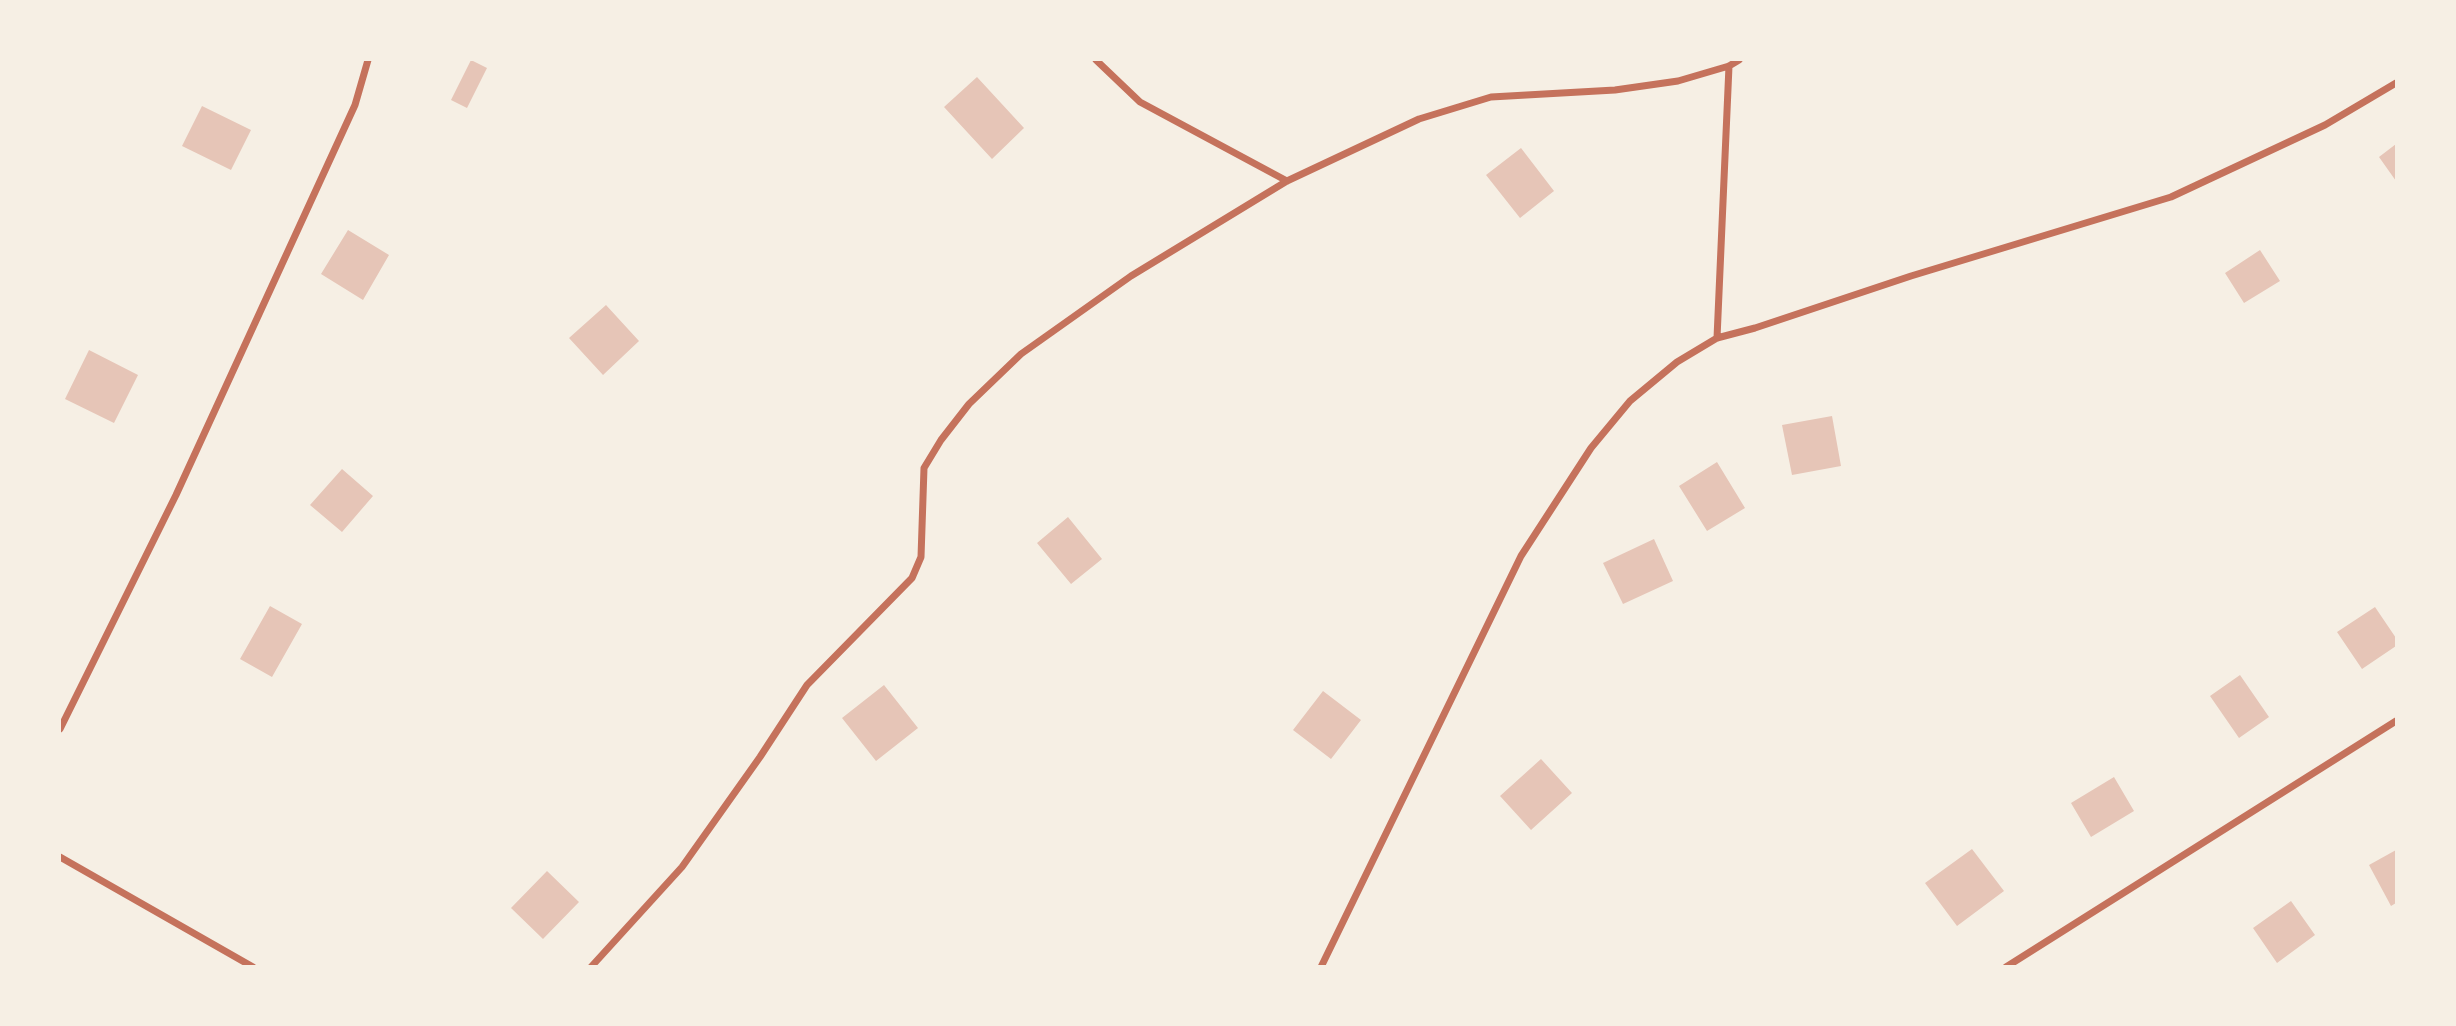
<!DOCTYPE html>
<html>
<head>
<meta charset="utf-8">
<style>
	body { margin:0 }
	#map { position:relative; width:2456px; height:1026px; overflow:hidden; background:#f6efe4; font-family:Barlow,sans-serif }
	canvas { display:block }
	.frame { position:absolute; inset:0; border:61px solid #f6efe4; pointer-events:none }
</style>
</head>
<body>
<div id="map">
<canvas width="2456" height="1026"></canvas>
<div class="frame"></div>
</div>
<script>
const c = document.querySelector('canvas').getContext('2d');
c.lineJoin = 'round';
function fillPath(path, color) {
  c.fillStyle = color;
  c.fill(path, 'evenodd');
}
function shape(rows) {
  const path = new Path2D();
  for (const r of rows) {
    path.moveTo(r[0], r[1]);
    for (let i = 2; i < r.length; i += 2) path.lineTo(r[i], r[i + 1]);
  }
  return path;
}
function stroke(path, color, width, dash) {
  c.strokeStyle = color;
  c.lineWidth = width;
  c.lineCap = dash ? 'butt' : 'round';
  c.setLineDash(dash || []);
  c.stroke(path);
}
fillPath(shape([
	[471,60,487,68,467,108,451,100],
	[977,77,1024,128,992,159,944,107],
	[202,106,251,130,231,170,182,146],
	[2396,144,2396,181,2379,157],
	[1521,148,1554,191,1520,218,1486,175],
	[348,230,389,255,363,300,321,274],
	[2260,250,2280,281,2244,303,2225,273],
	[606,305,639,341,603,375,569,338],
	[89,350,138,375,114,423,65,399],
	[1832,416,1841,466,1792,475,1782,425],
	[1717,462,1745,508,1707,531,1679,486],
	[342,469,373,496,342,532,310,505],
	[1068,517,1102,559,1071,584,1037,543],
	[1654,539,1673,581,1623,604,1603,563],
	[270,606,302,624,272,677,240,659],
	[2375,607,2396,638,2396,646,2362,669,2337,632],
	[2240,675,2269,717,2239,738,2210,696],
	[884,685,918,728,876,761,842,718],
	[1323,691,1361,720,1331,759,1293,730],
	[1541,759,1572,793,1531,830,1500,796],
	[2114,777,2134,811,2091,837,2071,803],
	[1972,849,2004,891,1957,926,1925,883],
	[2396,850,2396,903,2391,906,2369,865],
	[547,871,579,902,543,939,511,908],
	[2291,901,2315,935,2277,963,2253,928]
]), '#e6c5b7');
stroke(shape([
	[1096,60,1140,102,1287,181],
	[1717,338,1729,66],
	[60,729,176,495,355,105,368,60],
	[60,857,253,967],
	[591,967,682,867,760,757,807,685,912,578,921,557,924,468,941,440,969,404,1021,354,1131,276,1287,181,1419,119,1491,97,1615,90,1678,81,1729,66,1739,60],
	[1321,967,1521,556,1591,448,1630,401,1677,362,1717,338,1755,328,1911,276,2171,197,2325,125,2396,83],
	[2006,967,2396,721]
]), '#c5725c', 7);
</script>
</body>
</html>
